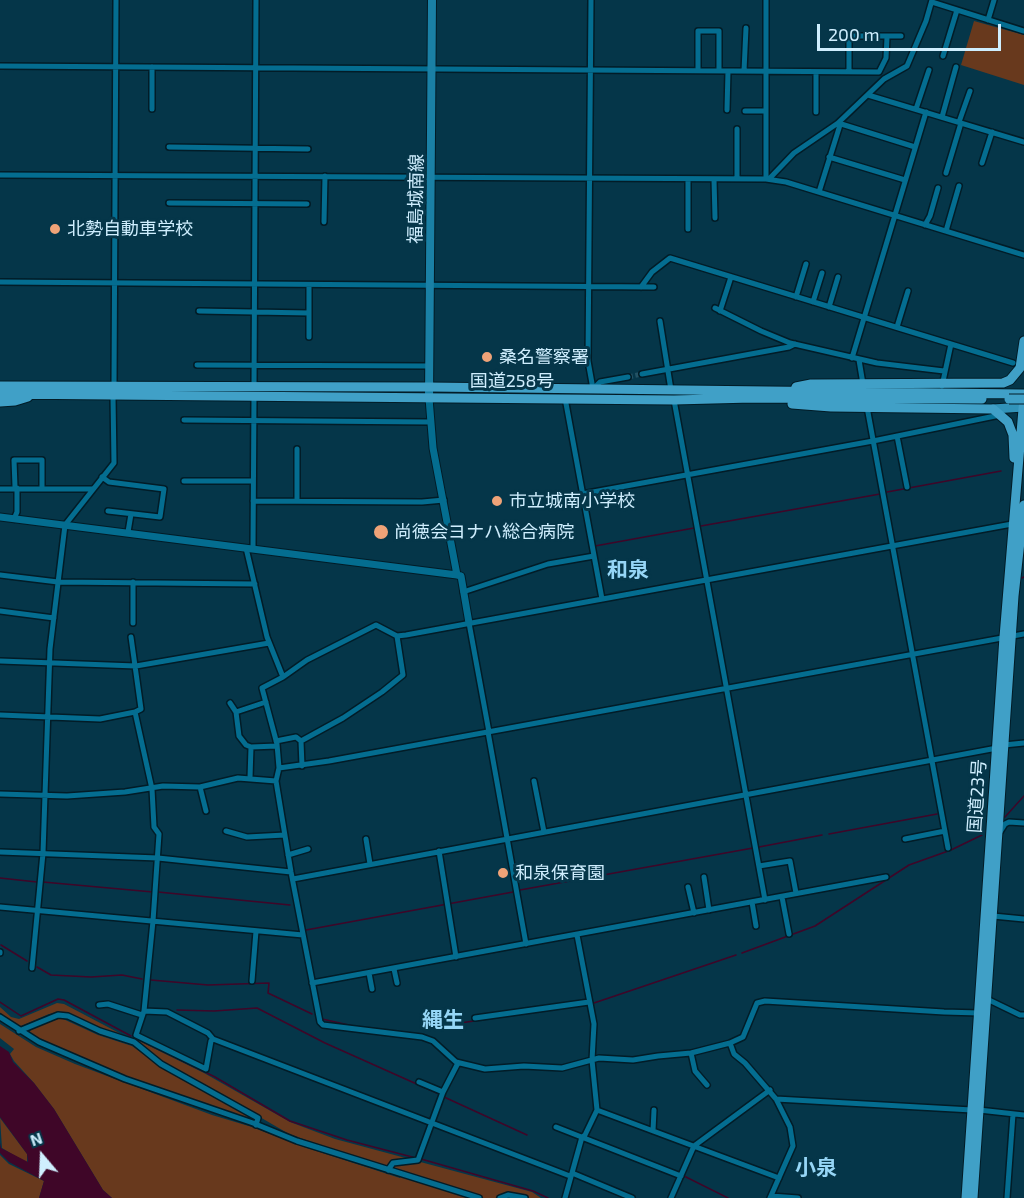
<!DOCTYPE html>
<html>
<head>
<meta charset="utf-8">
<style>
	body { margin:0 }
	#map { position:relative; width:1024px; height:1198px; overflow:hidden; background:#053649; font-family:"Exo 2",sans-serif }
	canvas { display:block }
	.north { position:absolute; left:12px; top:1126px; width:60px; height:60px; -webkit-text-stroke:4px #053649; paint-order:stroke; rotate:341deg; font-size:16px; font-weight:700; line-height:24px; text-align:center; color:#cfeefe }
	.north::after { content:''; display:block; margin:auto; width:21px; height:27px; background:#cfeefe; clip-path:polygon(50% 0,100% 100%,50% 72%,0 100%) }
	.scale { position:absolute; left:817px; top:24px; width:184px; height:27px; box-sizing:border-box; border:3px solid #cfeefe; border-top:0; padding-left:8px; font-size:18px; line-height:21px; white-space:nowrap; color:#cfeefe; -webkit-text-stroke:4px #053649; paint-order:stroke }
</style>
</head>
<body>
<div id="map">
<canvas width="1024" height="1198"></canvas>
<div class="north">N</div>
<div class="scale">200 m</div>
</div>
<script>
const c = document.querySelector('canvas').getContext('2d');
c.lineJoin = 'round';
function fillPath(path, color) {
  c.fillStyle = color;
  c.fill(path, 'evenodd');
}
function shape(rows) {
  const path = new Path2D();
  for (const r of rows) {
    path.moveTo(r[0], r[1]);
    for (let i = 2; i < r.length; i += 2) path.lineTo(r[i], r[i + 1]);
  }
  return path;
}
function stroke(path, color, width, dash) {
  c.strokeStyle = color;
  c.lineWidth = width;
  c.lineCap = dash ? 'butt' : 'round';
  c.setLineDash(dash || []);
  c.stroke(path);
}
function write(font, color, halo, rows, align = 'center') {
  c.font = font + ' "Exo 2","Noto Sans JP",sans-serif';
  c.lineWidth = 6;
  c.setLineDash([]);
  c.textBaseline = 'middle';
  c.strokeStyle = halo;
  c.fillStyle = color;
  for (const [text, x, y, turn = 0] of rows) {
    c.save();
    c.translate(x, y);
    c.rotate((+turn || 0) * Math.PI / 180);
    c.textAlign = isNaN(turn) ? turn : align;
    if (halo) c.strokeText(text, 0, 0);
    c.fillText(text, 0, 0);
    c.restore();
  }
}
fillPath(shape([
	[974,21,1024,35,1024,85,961,65],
	[57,1003,64,1004,123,1035,102,1031,64,1012,49,1014,19,1027,0,1014,0,1007,11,1017,19,1019],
	[61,1018,98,1035,132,1046,161,1067,212,1093,256,1119,255,1123,127,1078,40,1040,29,1033,32,1028],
	[0,1024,36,1047,75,1064,212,1115,252,1127,304,1147,400,1178,400,1173,289,1134,205,1085,169,1066,140,1046,137,1040,204,1073,290,1122,335,1139,532,1192,541,1198,112,1198,103,1190,54,1109,34,1083,14,1061,10,1054,14,1049,0,1038],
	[0,1118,27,1154,27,1163,2,1148],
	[0,1155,9,1164,44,1181,39,1198,0,1198]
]), '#68391d');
fillPath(shape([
	[0,1046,9,1052,13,1062,34,1083,54,1109,103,1190,112,1198,39,1198,44,1181,9,1162,0,1153,0,1143,1,1148,28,1162,27,1154,0,1117]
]), '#3f0628');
stroke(shape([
	[887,492,1001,471],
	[701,526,880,494],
	[595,546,694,528],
	[1022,578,1024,577],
	[1005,817,1024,796],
	[829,834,937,814],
	[759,847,822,835],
	[0,878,37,882],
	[43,882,153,892],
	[520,890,753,848],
	[158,892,290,905],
	[306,930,513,892],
	[1,945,27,961],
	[742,953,815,926,909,865,951,850,982,835],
	[37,967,51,975,91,977,122,975,142,979],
	[151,980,208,985,269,983,268,993,312,1014],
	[0,1002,21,1016,58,999,64,1000,131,1036],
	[594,1003,736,955],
	[177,1010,214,1011,257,1008,325,1043,439,1094],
	[322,1019,353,1026],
	[453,1024,585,1005],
	[140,1040,215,1077,290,1121,347,1140,416,1158],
	[444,1097,527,1135],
	[421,1159,533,1191,548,1198],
	[684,1176,728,1198]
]), '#3f0628', 1.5);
stroke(shape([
	[628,377,642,374]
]), '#235264', 5, [5, 2.5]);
const minor = shape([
	[591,0,588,361,593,389],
	[766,0,766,179],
	[932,2,1024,31],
	[988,20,994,0],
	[943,56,957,10],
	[0,66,879,72,886,58,887,37],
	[152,67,152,109],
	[698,71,698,31,719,31,719,71],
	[744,71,746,28],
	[849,72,849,36,901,36],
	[868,95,1024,142],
	[916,109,929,70],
	[727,110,728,71],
	[745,111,765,111],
	[816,112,816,72],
	[942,117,956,67],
	[959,122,970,91],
	[838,123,915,147],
	[169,147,308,149],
	[829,157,905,180],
	[982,163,992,132],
	[946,173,961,123],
	[0,175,766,179,786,182,1024,255],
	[714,179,715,218],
	[737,179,737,129],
	[769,179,794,153,838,123,884,79,907,66,926,21,932,0],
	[819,192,840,125],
	[169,203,307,204],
	[324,222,325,176],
	[925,225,930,216,938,188],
	[688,229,688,179],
	[946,231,959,186],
	[0,282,654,287],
	[641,287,652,272,670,258,1013,363],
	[796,297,806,264],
	[813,302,822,273],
	[829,307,838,277],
	[715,308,761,331,790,343,877,363,944,371],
	[199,311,309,313],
	[720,311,731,277],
	[660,321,671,390],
	[897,327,908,291],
	[309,337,309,285],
	[852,358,926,112],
	[859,360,863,384],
	[197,365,430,366],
	[642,374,789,347,795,344],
	[942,386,951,344],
	[114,387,116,0],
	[254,388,256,0],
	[594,388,600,382,628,377],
	[565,398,602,599],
	[674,400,765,900],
	[867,407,948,848],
	[184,420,431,422],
	[897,436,907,487],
	[102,477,109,482,164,489,160,517,108,511],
	[184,481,253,481],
	[15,487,14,460,42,460,42,488],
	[0,489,92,489],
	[582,494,873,441,1000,415],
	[253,501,422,502,444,500],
	[297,501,297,449],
	[14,519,17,512,17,488],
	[128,532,131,514],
	[246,548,267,637,283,677],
	[253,549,254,397],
	[0,575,58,582,255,584],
	[463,592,548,564,594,556],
	[0,611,54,618],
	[133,623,133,582],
	[469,623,489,732],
	[0,661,136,666,269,643],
	[230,703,236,712,239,736,246,745,251,747,250,778],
	[135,712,152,789,154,827,159,834,153,921,144,1011],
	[236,712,266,702],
	[0,715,100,719,135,712,141,709,131,637],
	[488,732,526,944],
	[276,741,296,737,301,741,302,766],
	[301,741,343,718,382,692,403,675,397,636],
	[1004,745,1024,743],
	[251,747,277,746],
	[279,768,329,761,1024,634],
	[534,781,544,832],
	[200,787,206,811],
	[0,794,67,796,125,792,163,786,200,787,238,778,276,781],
	[226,831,247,837,285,835],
	[1000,832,1005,824,1009,822,1024,823],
	[366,839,370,864],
	[905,839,945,831],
	[439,851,456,957],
	[0,852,158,858,291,872],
	[288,855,308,849],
	[759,866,790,861,796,893],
	[704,877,709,910],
	[293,879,997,748],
	[688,887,694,913],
	[782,897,789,934],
	[752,902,756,926],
	[0,907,303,935],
	[993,916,1024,919],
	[0,953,0,952],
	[32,968,43,853,50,649,65,525,114,463,113,396],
	[394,969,397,983],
	[369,973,372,989],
	[252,981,256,931],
	[312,983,886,877],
	[987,999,1020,1015,1024,1015],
	[99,1005,108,1004,142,1015],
	[0,1017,39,1042,125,1079,253,1123,297,1141,479,1198],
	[475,1018,589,1002],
	[19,1031,58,1015,68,1016,100,1031,134,1042,161,1064,258,1118,256,1125],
	[213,1039,211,1041,206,1069,136,1035,144,1011,167,1012,208,1033,213,1039,570,1176],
	[730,1043,691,1053,658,1056,633,1060,599,1058,562,1068,524,1066,485,1069,456,1062,433,1041,422,1037,323,1025,320,1022,291,872,276,781,279,768,277,744,262,688,283,677,307,660,376,625,397,636,406,635,1012,524],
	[691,1053,695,1071,707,1085],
	[419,1082,443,1092],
	[776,1099,972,1110],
	[597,1110,779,1178],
	[979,1110,1024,1115],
	[556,1127,681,1176],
	[653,1131,654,1110],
	[388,1170,393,1163,418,1160,443,1092,458,1063],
	[572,1173,632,1198],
	[771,1196,798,1198],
	[500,1198,508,1195,525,1198],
	[565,1198,582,1137,585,1135,597,1110,592,1060,594,1024,577,935],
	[671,1198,694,1146,770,1090],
	[770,1198,793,1146,790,1127,776,1099,745,1063,734,1054,730,1043,743,1037,757,1003,765,1001,944,1012,979,1013],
	[1007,1198,1013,1114]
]);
const tertiary = shape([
	[429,398,433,448,457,575,461,576,469,623],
	[0,517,457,575]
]);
const secondary = shape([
	[429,398,432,0]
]);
const primary = shape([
	[993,409,1024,407]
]);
const trunk = shape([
	[0,386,429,387,1024,394],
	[796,387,811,384,1003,383,1010,380,1020,368,1024,341],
	[0,394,674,400,752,398,982,399],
	[0,402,15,401,28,397],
	[792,404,831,407,993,409,1008,422,1013,435,1014,458],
	[966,1198,1004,637,1024,397],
	[973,1198,1014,596,1024,505]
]);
stroke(minor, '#021c27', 8);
stroke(tertiary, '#021c27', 9);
stroke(secondary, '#021c27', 10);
stroke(primary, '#021c27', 11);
stroke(trunk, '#021c27', 11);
stroke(minor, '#046d90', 5);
stroke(tertiary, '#046d90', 7);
stroke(secondary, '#1a80a5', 8);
stroke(primary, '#3193b9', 9);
stroke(trunk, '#40a0c7', 9);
const trunkBridge = shape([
	[1009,399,1024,399]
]);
stroke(trunkBridge, '#021c27', 11, []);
stroke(trunkBridge, '#40a0c7', 9);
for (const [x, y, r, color] of [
	[55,229,6,"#efa378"],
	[487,357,6,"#efa378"],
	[497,501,6,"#efa378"],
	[381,532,8,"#efa378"],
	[503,873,6,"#efa378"]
]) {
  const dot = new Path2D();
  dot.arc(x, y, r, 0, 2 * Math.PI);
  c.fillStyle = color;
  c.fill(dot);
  stroke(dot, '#053649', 2);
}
write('18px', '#cfeefe', '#053649', [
	["福島城南線",416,199,-89],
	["国道258号",512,381],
	["国道23号",977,796,-86]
]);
write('18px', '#cfeefe', '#053649', [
	["北勢自動車学校",67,229],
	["桑名警察署",499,357],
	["市立城南小学校",509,501],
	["尚徳会ヨナハ総合病院",394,532],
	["和泉保育園",515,873]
], 'left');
write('bold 21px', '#96d6f6', '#053649', [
	["和泉",628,570],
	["縄生",443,1020],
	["小泉",816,1168]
]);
</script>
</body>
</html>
